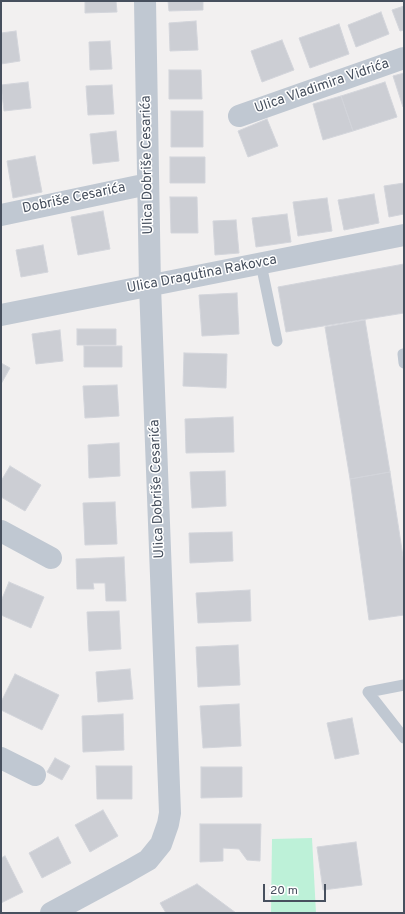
<!DOCTYPE html>
<html>
<head>
<meta charset="utf-8">
<style>
	body { margin:0 }
	#map { position:relative; width:405px; height:914px; overflow:hidden; background:#f2f0f0; font-family:Overpass,sans-serif }
	canvas { display:block }
	.frame { position:absolute; inset:0; border:2px solid #47505e; pointer-events:none }
	.scale { position:absolute; left:263px; top:884px; width:63px; height:18px; box-sizing:border-box; border:2px solid #47505e; border-top:0; padding-left:5px; font-size:12px; line-height:14px; white-space:nowrap; color:#47505e; -webkit-text-stroke:3px #fff; paint-order:stroke }
</style>
</head>
<body>
<div id="map">
<canvas width="405" height="914"></canvas>
<div class="frame"></div>
<div class="scale">20 m</div>
</div>
<script>
const c = document.querySelector('canvas').getContext('2d');
c.lineJoin = 'round';
function fillPath(path, color) {
  c.fillStyle = color;
  c.fill(path, 'evenodd');
}
function shape(rows) {
  const path = new Path2D();
  for (const r of rows) {
    path.moveTo(r[0], r[1]);
    for (let i = 2; i < r.length; i += 2) path.lineTo(r[i], r[i + 1]);
  }
  return path;
}
function stroke(path, color, width, dash) {
  c.strokeStyle = color;
  c.lineWidth = width;
  c.lineCap = dash ? 'butt' : 'round';
  c.setLineDash(dash || []);
  c.stroke(path);
}
function write(font, color, halo, rows, align = 'center') {
  c.font = font + ' Overpass,sans-serif';
  c.lineWidth = 3;
  c.setLineDash([]);
  c.textBaseline = 'middle';
  c.strokeStyle = halo;
  c.fillStyle = color;
  for (const [text, x, y, turn = 0] of rows) {
    c.save();
    c.translate(x, y);
    c.rotate((+turn || 0) * Math.PI / 180);
    c.textAlign = isNaN(turn) ? turn : align;
    if (halo) c.strokeText(text, 0, 0);
    c.fillText(text, 0, 0);
    c.restore();
  }
}
fillPath(shape([
	[312,838,316,913,271,913,272,839]
]), '#bdf1d8');
const building = shape([
	[85,1,116,1,117,12,85,13,85,1],
	[168,1,203,1,203,10,169,11,168,1],
	[404,6,404,30,400,31,392,10,404,6],
	[381,12,389,34,356,47,348,25,381,12],
	[196,21,198,50,170,51,169,23,196,21],
	[339,24,349,54,310,68,299,38,339,24],
	[16,31,20,61,1,64,1,33,16,31],
	[282,40,294,70,262,82,251,51,282,40],
	[110,41,112,69,90,70,89,42,110,41],
	[169,70,201,70,202,99,169,99,169,70],
	[404,73,404,107,403,107,393,76,404,73],
	[28,82,31,108,4,111,1,85,28,82],
	[385,82,397,117,353,131,341,96,385,82],
	[112,85,114,114,88,115,86,86,112,85],
	[341,96,353,131,323,140,313,104,341,96],
	[171,111,203,111,203,147,171,147,171,111],
	[267,119,278,146,248,157,238,131,267,119],
	[116,131,119,161,93,164,90,134,116,131],
	[35,156,42,192,13,198,7,161,35,156],
	[170,157,205,157,205,183,170,183,170,157],
	[404,183,404,214,389,217,384,186,404,183],
	[374,194,379,223,344,230,338,200,374,194],
	[170,197,197,197,198,233,171,233,170,197],
	[327,198,332,231,298,236,293,202,327,198],
	[103,211,110,249,78,255,71,217,103,211],
	[287,214,291,242,256,247,252,218,287,214],
	[236,220,239,253,215,255,213,221,236,220],
	[43,245,48,272,21,277,16,250,43,245],
	[404,264,404,313,286,332,278,287,404,264],
	[237,293,239,334,202,336,199,295,237,293],
	[365,320,390,472,350,479,325,327,365,320],
	[77,329,116,329,116,345,77,345,77,329],
	[60,330,63,361,36,364,32,334,60,330],
	[84,346,122,346,122,367,84,367,84,346],
	[184,353,227,354,226,388,183,386,184,353],
	[1,363,10,368,1,384,1,363],
	[117,385,119,416,85,418,83,386,117,385],
	[233,417,234,452,186,453,185,419,233,417],
	[119,443,120,476,89,478,88,445,119,443],
	[10,466,41,485,25,511,1,497,1,481,10,466],
	[225,471,226,506,192,508,190,472,225,471],
	[390,472,404,563,404,615,369,620,350,479,390,472],
	[115,502,117,544,85,545,83,503,115,502],
	[232,532,233,561,190,563,189,533,232,532],
	[124,557,126,601,106,601,105,583,93,583,94,589,77,589,76,559,124,557],
	[9,582,44,597,31,628,1,615,1,601,9,582],
	[250,590,251,621,198,623,196,593,250,590],
	[119,611,121,649,89,651,87,612,119,611],
	[238,645,240,685,198,687,196,647,238,645],
	[130,669,133,699,98,702,96,672,130,669],
	[15,674,59,695,42,730,1,710,1,702,15,674],
	[239,704,241,746,203,748,200,706,239,704],
	[123,714,124,750,83,752,82,716,123,714],
	[352,718,359,754,335,759,327,723,352,718],
	[55,758,70,766,62,780,47,772,55,758],
	[96,766,132,766,132,799,97,799,96,766],
	[201,767,242,767,242,797,201,798,201,767],
	[103,810,118,836,90,852,75,825,103,810],
	[200,824,261,824,260,861,247,860,239,849,223,848,223,861,200,862,200,824],
	[58,837,71,863,42,878,29,853,58,837],
	[356,842,362,885,323,890,317,847,356,842],
	[5,856,23,892,1,903,1,858,5,856],
	[197,884,236,913,166,913,160,903,197,884]
]);
fillPath(building, '#ccced4');
stroke(building, '#d3d5db', 1);
stroke(shape([
	[261,264,277,341],
	[403,354,404,363],
	[404,685,368,692,404,738]
]), '#c0c8d2', 11);
stroke(shape([
	[239,116,404,58],
	[1,215,148,184],
	[1,315,404,235],
	[1,531,51,558],
	[1,758,35,775],
	[51,913,127,872,148,860,161,844,168,824,170,813,150,286,145,1]
]), '#c0c8d2', 22);
write('14px', '#47505e', '#fff', [
	["Ulica Vladimira Vidrića",322,87,-19],
	["Ulica Dobriše Cesarića",148,165,-91],
	["Dobriše Cesarića",74,199,-12],
	["Ulica Dragutina Rakovca",202,275,-11],
	["Ulica Dobriše Cesarića",158,489,-92]
]);
</script>
</body>
</html>
